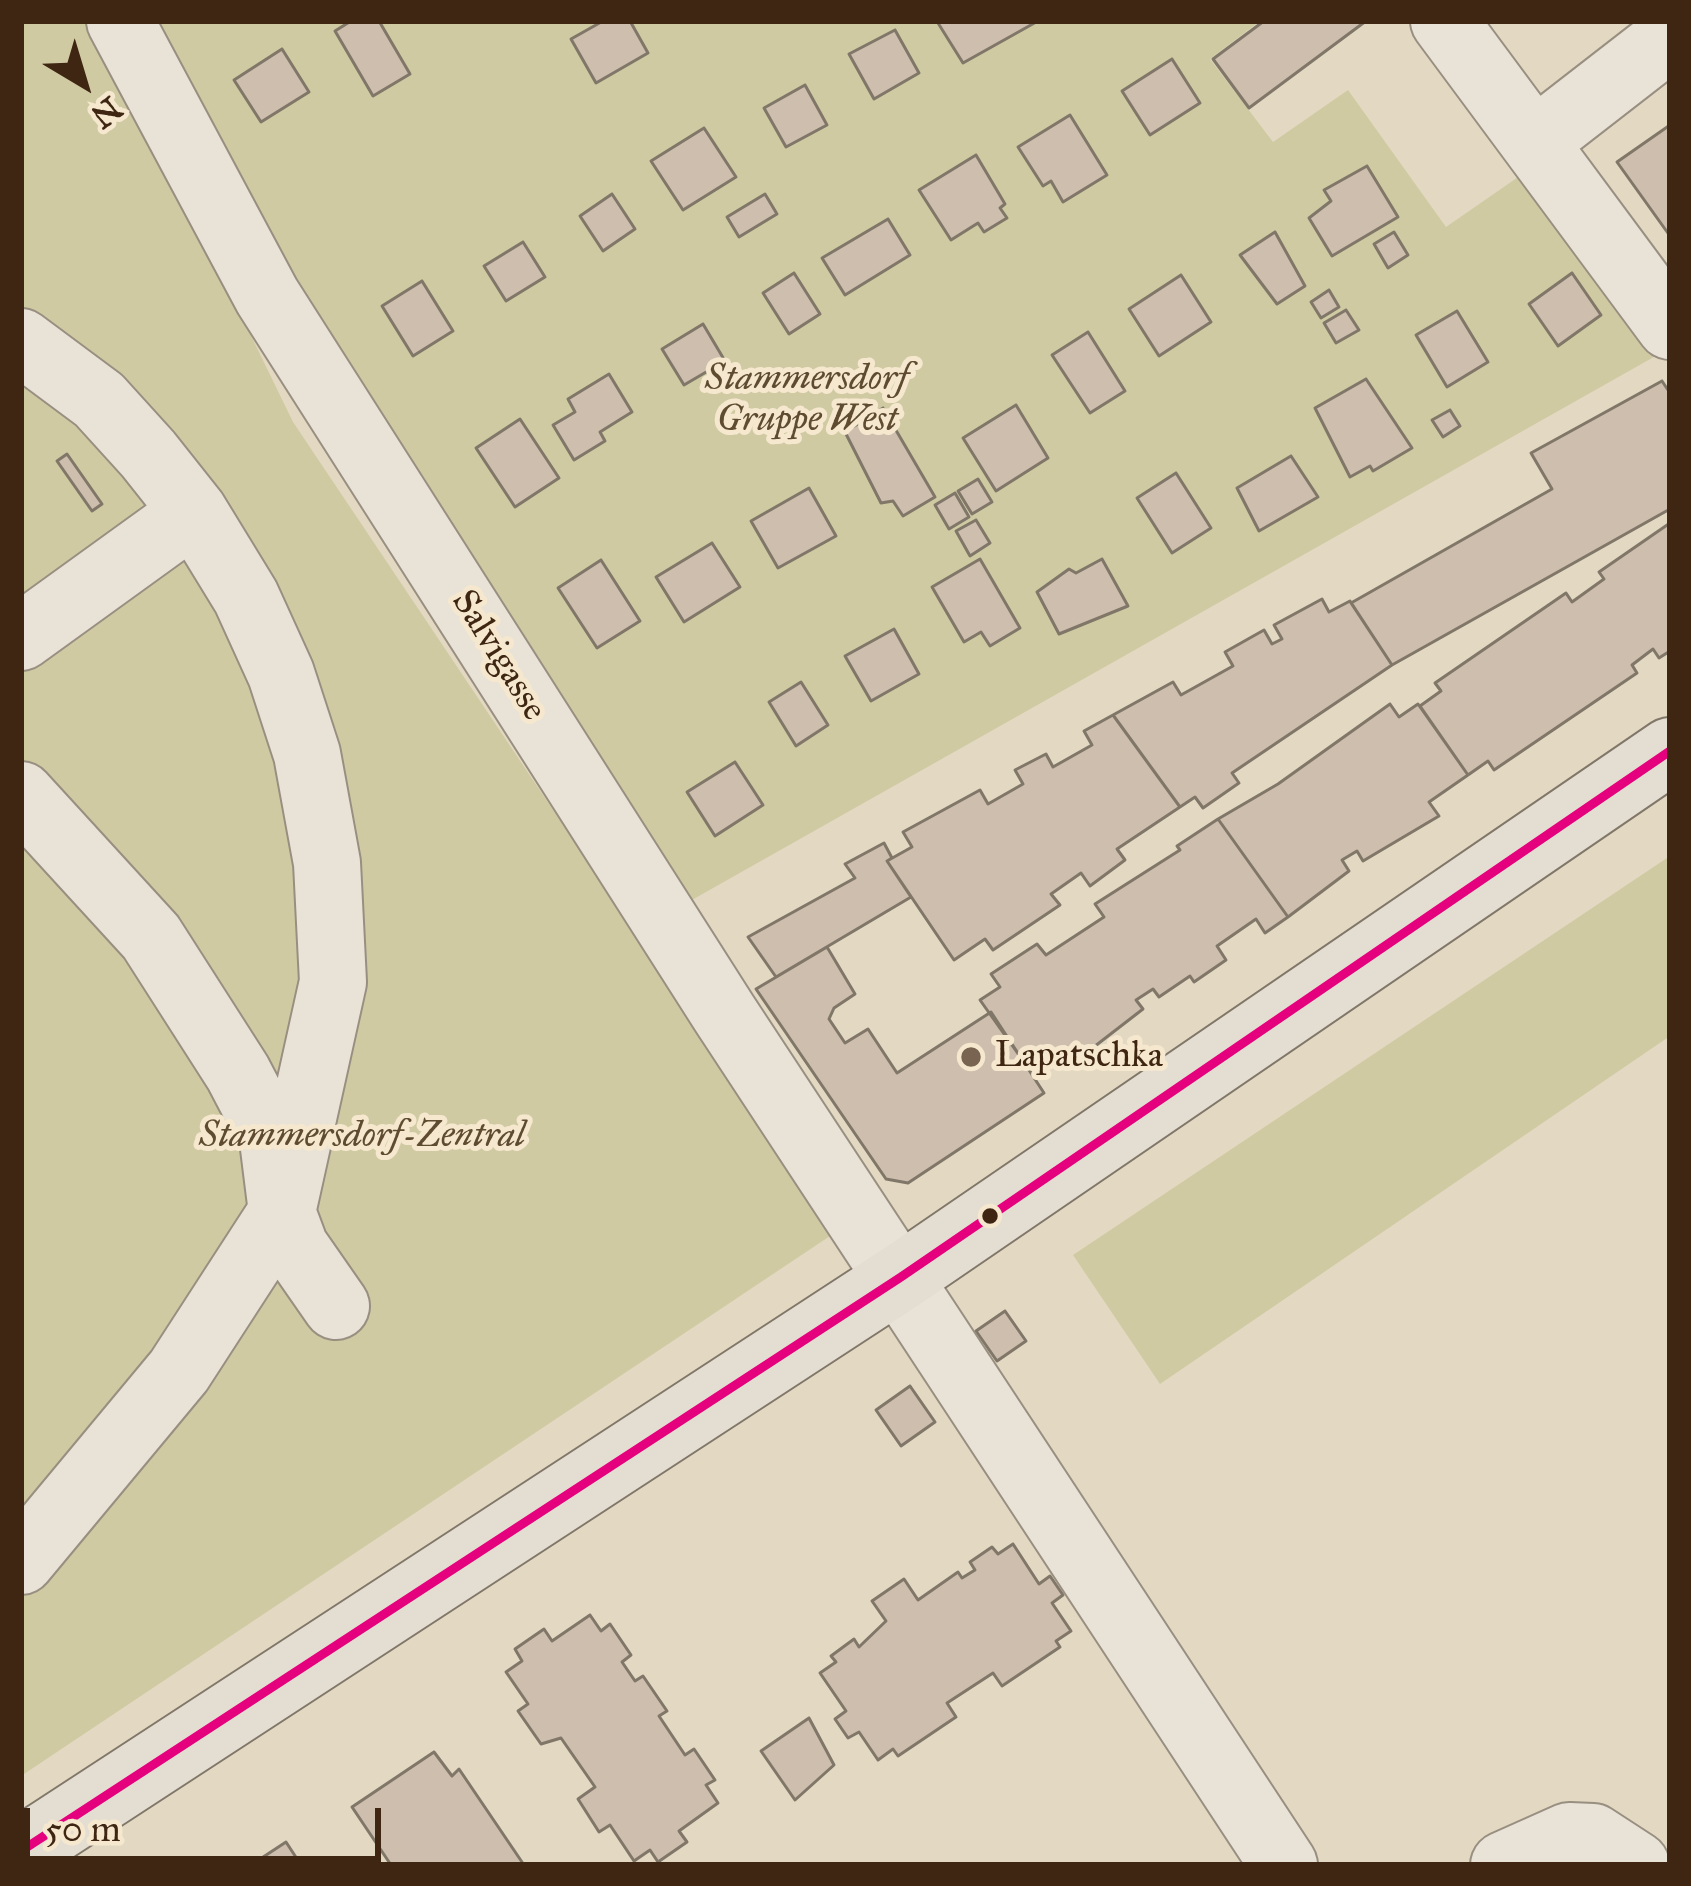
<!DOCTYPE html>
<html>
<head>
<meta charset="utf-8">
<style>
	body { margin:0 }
	#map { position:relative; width:1691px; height:1886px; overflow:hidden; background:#e3d8c2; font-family:"IM FELL Great Primer",serif }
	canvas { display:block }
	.frame { position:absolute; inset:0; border:24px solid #3f2613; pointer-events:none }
	.north { position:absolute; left:24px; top:24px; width:120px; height:120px; -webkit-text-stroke:9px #f5e8cf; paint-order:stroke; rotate:142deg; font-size:33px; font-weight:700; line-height:48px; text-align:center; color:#3f2613 }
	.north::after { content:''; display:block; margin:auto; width:42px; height:54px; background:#3f2613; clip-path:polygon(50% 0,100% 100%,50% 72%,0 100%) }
	.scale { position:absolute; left:24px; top:1808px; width:357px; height:54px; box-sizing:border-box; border:6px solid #3f2613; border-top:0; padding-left:15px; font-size:36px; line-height:42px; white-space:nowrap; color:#3f2613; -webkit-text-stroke:9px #f5e8cf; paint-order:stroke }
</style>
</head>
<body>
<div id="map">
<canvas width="1691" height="1886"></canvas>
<div class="frame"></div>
<div class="north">N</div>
<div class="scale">50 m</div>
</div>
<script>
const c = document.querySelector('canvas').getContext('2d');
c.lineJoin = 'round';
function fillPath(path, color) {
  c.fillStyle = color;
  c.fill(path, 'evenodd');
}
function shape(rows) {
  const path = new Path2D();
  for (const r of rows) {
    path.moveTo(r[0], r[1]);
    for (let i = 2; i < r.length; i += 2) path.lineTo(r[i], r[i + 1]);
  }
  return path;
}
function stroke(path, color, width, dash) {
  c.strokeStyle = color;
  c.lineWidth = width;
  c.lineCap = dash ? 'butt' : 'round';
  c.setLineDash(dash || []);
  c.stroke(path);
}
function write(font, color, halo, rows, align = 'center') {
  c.font = font + ' "IM FELL Great Primer",serif';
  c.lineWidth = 10;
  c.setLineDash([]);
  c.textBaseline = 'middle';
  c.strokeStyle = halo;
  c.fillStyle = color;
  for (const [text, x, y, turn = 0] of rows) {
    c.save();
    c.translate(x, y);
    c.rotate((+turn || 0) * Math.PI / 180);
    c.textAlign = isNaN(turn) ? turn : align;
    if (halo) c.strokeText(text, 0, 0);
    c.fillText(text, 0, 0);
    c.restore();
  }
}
fillPath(shape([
	[21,21,98,21,293,422,836,1232,21,1776],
	[143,21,1260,21,1210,59,1273,142,1348,90,1446,227,1537,164,1668,349,683,905,285,286],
	[1670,856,1670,1036,1160,1384,1073,1255]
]), '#d0caa3');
const building = shape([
	[351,21,379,21,410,74,373,96,335,31,351,21],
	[603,21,630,21,648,53,596,83,571,39,603,21],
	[942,21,1038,21,963,63,938,23,942,21],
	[1264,21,1366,21,1249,108,1213,59,1264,21],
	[895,30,919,73,874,99,849,54,895,30],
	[282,49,309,92,261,122,234,80,282,49],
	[1172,59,1200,103,1150,135,1122,91,1172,59],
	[805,85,827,125,786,147,764,108,805,85],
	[1070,115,1107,175,1063,202,1051,181,1043,186,1018,147,1070,115],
	[1670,125,1670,236,1617,162,1670,125],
	[704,128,736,177,683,210,651,161,704,128],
	[976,155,1005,204,1000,208,1007,218,984,232,978,223,951,240,919,190,976,155],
	[1367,166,1398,217,1332,256,1309,218,1331,201,1324,190,1367,166],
	[612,194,635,229,603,251,580,216,612,194],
	[765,194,777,214,739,237,727,217,765,194],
	[888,219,910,255,845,295,822,258,888,219],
	[1275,232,1305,286,1277,304,1240,255,1275,232],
	[1394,232,1408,255,1388,268,1374,244,1394,232],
	[523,242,545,277,506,301,484,266,523,242],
	[794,273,820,314,789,334,763,293,794,273],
	[1572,273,1601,315,1558,346,1529,304,1572,273],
	[1181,275,1211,322,1159,356,1129,309,1181,275],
	[422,281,453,331,413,356,382,306,422,281],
	[1329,290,1339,307,1321,318,1311,302,1329,290],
	[1346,310,1359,330,1336,343,1324,323,1346,310],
	[1457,311,1488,362,1447,387,1416,335,1457,311],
	[703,324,725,361,684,385,662,349,703,324],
	[1088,332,1125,391,1090,413,1052,355,1088,332],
	[609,374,632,412,600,432,605,441,574,460,553,425,575,412,568,399,609,374],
	[1366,379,1412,448,1373,471,1370,466,1350,477,1315,408,1366,379],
	[1662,381,1670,393,1670,509,1392,665,1351,603,1552,489,1531,453,1662,381],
	[1016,405,1048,458,996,491,963,438,1016,405],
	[883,408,935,497,903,516,893,501,881,503,845,432,883,408],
	[1450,410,1460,426,1443,437,1432,420,1450,410],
	[520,419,559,478,515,507,476,448,520,419],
	[67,454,102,504,92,511,57,461,67,454],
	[1291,456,1318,497,1259,531,1237,488,1291,456],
	[1176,473,1211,528,1172,553,1137,498,1176,473],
	[978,479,992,502,972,514,958,491,978,479],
	[809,488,836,536,778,568,751,521,809,488],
	[955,493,969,517,949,529,935,505,955,493],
	[976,520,990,543,970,556,956,531,976,520],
	[1670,523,1670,651,1659,658,1653,649,1632,665,1637,673,1494,770,1488,761,1468,775,1420,706,1441,691,1435,683,1566,593,1572,602,1604,579,1599,572,1670,523],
	[712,543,740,587,684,622,656,577,712,543],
	[980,559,1020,628,990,646,981,632,964,642,932,587,980,559],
	[1102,559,1128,606,1059,634,1037,592,1069,569,1076,573,1102,559],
	[601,560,640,621,597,648,558,588,601,560],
	[1322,599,1329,612,1350,601,1392,665,1232,773,1239,783,1203,808,1195,797,1180,807,1113,715,1173,682,1181,695,1233,666,1225,652,1264,630,1272,644,1282,639,1274,625,1322,599],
	[894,629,919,674,871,701,845,656,894,629],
	[801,682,828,725,796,746,769,702,801,682],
	[1390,704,1399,717,1418,704,1468,775,1429,802,1439,816,1363,861,1357,851,1342,860,1349,871,1288,917,1218,819,1278,784,1390,704],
	[1113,715,1180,807,1117,849,1125,860,1090,886,1081,873,1051,894,1060,905,993,950,985,939,954,960,887,861,912,847,903,832,980,790,988,804,1023,784,1015,770,1046,754,1053,767,1092,745,1084,731,1113,715],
	[735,762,763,805,715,836,687,792,735,762],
	[1218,819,1288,917,1265,933,1256,919,1217,946,1226,960,1194,982,1190,976,1159,997,1153,989,1136,1000,1143,1009,1077,1060,1067,1047,1031,1072,980,1000,1000,987,991,974,1037,944,1046,955,1104,917,1095,904,1180,850,1177,846,1218,819],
	[884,843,892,858,887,861,911,897,776,977,748,937,855,878,845,864,884,843],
	[827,947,855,994,834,1008,829,1019,845,1043,868,1029,897,1073,991,1012,1044,1093,908,1183,886,1179,756,989,827,947],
	[1005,1311,1026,1341,997,1361,976,1331,1005,1311],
	[910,1386,935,1422,901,1446,876,1410,910,1386],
	[1013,1544,1039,1584,1050,1576,1063,1595,1052,1603,1071,1631,1056,1641,1060,1647,1002,1686,993,1673,947,1703,956,1717,898,1756,893,1749,878,1760,859,1732,848,1738,835,1719,846,1711,820,1673,836,1662,831,1656,854,1639,859,1647,886,1621,872,1601,904,1579,918,1600,958,1572,962,1578,975,1570,970,1562,992,1547,998,1554,1013,1544],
	[590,1615,601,1631,610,1624,631,1655,622,1662,635,1681,643,1676,667,1711,659,1716,685,1755,694,1749,715,1780,706,1785,718,1803,679,1831,687,1842,658,1862,650,1850,634,1861,610,1825,599,1832,578,1799,595,1787,561,1738,541,1744,518,1711,528,1704,506,1672,522,1661,515,1649,544,1629,552,1641,590,1615],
	[809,1718,834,1765,795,1800,761,1751,809,1718],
	[434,1752,452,1776,459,1769,524,1865,391,1865,352,1807,434,1752],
	[286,1842,301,1865,251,1865,286,1842]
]);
fillPath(building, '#cebead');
stroke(building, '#817769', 3);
const minor = shape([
	[120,21,267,296,724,1013,1284,1865],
	[1444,21,1670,326],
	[1536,141,1670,37],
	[21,342,99,400,148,454,194,512,246,597,281,674,307,754,327,863,333,982,282,1212,179,1371,21,1561],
	[21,637,194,512],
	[21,795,151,937,238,1073,273,1140,282,1212,295,1247,336,1306],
	[1504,1865,1569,1836,1593,1837,1636,1865]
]);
const major = shape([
	[21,1851,901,1277,1670,751]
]);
stroke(minor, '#998f81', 70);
stroke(major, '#817769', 70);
stroke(minor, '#e8e2d7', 66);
stroke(major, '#e4ddd1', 66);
stroke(shape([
	[21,1851,901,1277,1670,751]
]), '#e5007d', 9);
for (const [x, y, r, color] of [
	[971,1057,12,"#786450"],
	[990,1216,10,"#3f2613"]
]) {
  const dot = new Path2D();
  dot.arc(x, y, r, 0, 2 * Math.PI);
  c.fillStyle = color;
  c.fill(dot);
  stroke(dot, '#f5e8cf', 4.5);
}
write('italic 36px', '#5f4c30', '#f5e8cf', [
	["Stammersdorf",807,380],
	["Gruppe West",807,421],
	["Stammersdorf-Zentral",362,1137]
]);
write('36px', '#3f2613', '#f5e8cf', [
	["Salvigasse",498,656,58]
]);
write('36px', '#3f2613', '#f5e8cf', [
	["Lapatschka",995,1057]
], 'left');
</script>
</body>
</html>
